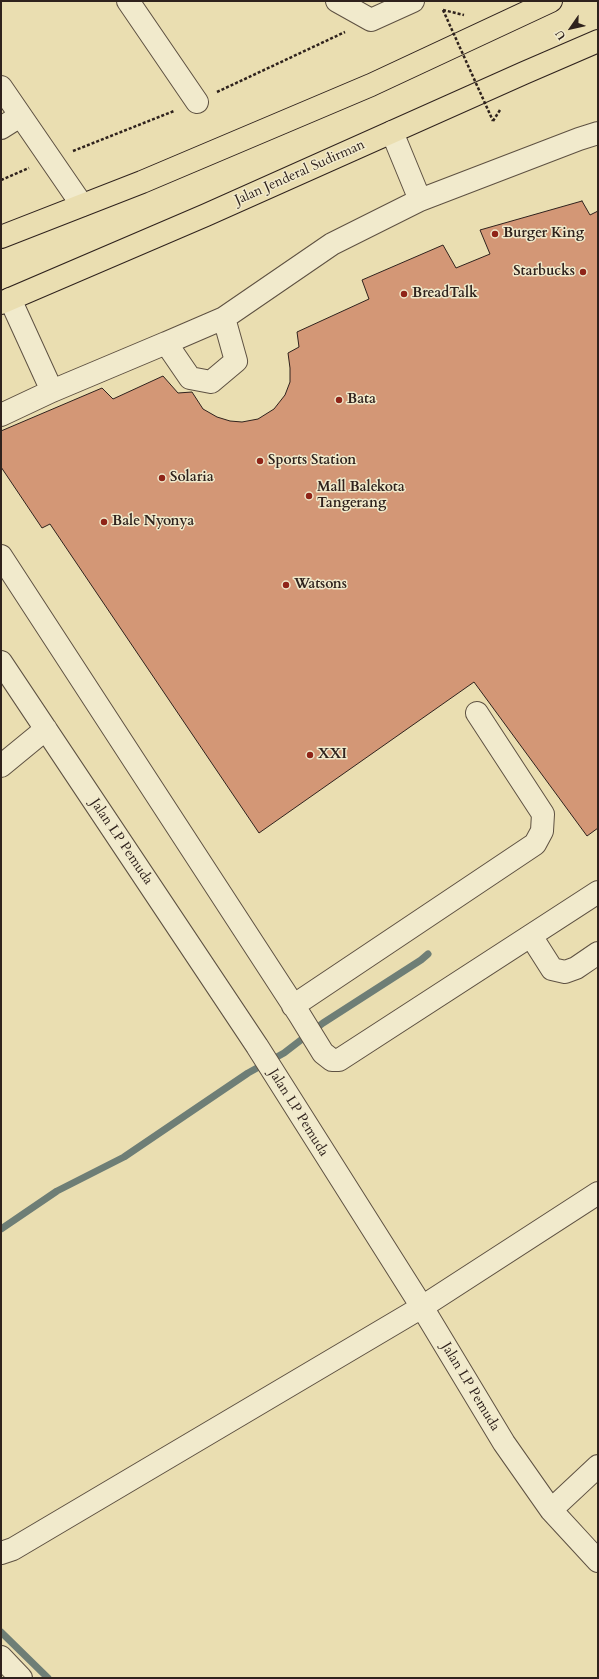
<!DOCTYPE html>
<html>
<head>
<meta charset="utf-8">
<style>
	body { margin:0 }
	#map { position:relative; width:599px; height:1679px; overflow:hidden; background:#eadeb1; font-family:Cardo,serif }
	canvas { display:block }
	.frame { position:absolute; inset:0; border:2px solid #2f221d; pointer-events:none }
	.north { position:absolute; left:551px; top:8px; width:40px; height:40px; -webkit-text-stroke:3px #f1eacc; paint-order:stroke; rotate:236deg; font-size:11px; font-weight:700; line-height:16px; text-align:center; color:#2f221d }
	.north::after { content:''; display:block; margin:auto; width:14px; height:18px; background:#2f221d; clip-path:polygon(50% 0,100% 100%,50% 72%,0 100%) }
</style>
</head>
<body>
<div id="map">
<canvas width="599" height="1679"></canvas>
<div class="frame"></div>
<div class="north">U</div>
</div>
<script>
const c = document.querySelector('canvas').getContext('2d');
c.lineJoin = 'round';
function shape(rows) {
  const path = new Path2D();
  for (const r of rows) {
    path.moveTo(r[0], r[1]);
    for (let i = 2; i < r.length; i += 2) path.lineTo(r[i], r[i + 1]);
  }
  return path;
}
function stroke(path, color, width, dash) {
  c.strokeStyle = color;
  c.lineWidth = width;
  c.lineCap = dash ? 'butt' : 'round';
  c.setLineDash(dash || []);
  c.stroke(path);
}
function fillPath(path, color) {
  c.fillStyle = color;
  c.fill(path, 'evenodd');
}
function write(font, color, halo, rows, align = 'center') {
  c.font = font + ' Cardo,serif';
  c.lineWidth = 3;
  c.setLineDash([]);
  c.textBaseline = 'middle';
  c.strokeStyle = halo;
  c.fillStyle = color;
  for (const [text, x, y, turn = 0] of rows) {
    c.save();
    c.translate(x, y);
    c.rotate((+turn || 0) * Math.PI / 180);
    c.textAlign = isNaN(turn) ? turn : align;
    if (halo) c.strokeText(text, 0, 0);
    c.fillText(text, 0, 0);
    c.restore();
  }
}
stroke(shape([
	[1,1229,57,1191,124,1157,248,1073,284,1053,323,1023,421,960,428,954],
	[1,1632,48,1678]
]), '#6e7e76', 7);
const building = shape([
	[582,201,590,215,598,211,598,828,587,836,474,682,259,833,50,524,42,528,1,467,1,431,102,388,113,399,163,376,178,393,192,392,203,409,217,417,230,421,242,422,258,419,274,409,285,395,290,382,290,368,288,353,299,347,297,332,369,299,362,280,443,245,456,268,490,254,480,230,582,201]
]);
fillPath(building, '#d39776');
stroke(building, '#2f221d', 1);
const minor = shape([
	[128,1,197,102],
	[337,1,371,20,413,1],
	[1,87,82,205],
	[1,128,20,116],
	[392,132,420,200],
	[10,299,52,391],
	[166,343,224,318],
	[1,415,52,391,166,343,190,378,211,382,236,361,224,318,332,244,420,200,579,139,598,133],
	[1,556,299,1014,323,1053,332,1060,339,1060,598,892],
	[1,662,257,1046,422,1307,504,1443,551,1510,598,1561],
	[1,766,46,729],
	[531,936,552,969,565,972,576,968,598,953],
	[293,1006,535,844,542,831,543,814,477,713],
	[551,1510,598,1466],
	[1,1553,13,1549,422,1307,598,1193],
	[1,1657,21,1678]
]);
const major = shape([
	[1,237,142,182,371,85,551,1],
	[1,303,206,215,524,73,598,41]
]);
stroke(minor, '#5e5142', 24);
stroke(major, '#2f221d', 24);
stroke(shape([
	[443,10,464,15],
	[217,92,345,32],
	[493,121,500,110],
	[73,151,174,111],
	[1,180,29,168]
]), '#2f221d', 2.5, [3, 2]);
stroke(minor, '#f1eacc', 22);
stroke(major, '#eadeb1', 22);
stroke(shape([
	[443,10,493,121]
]), '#2f221d', 2.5, [3, 2]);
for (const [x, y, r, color] of [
	[495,234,4,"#8f2418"],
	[583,272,4,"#8f2418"],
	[404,294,4,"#8f2418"],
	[339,400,4,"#8f2418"],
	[260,461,4,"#8f2418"],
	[162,478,4,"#8f2418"],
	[309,496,4,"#8f2418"],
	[104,522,4,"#8f2418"],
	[286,585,4,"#8f2418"],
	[310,755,4,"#8f2418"]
]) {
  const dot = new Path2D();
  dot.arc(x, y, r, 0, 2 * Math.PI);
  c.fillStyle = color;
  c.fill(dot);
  stroke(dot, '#f1eacc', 1.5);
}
write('14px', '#2f221d', '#f1eacc', [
	["Jalan Jenderal Sudirman",300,173,-24],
	["Jalan LP Pemuda",121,842,56],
	["Jalan LP Pemuda",298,1113,58],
	["Jalan LP Pemuda",470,1387,59]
]);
write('bold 14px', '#2f221d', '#f1eacc', [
	["Burger King",503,234],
	["Starbucks",575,272,"right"],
	["BreadTalk",412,294],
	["Bata",347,400],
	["Sports Station",268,461],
	["Solaria",170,478],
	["Mall Balekota",317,488],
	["Tangerang",317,504],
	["Bale Nyonya",112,522],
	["Watsons",294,585],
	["XXI",318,755]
], 'left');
</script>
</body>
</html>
